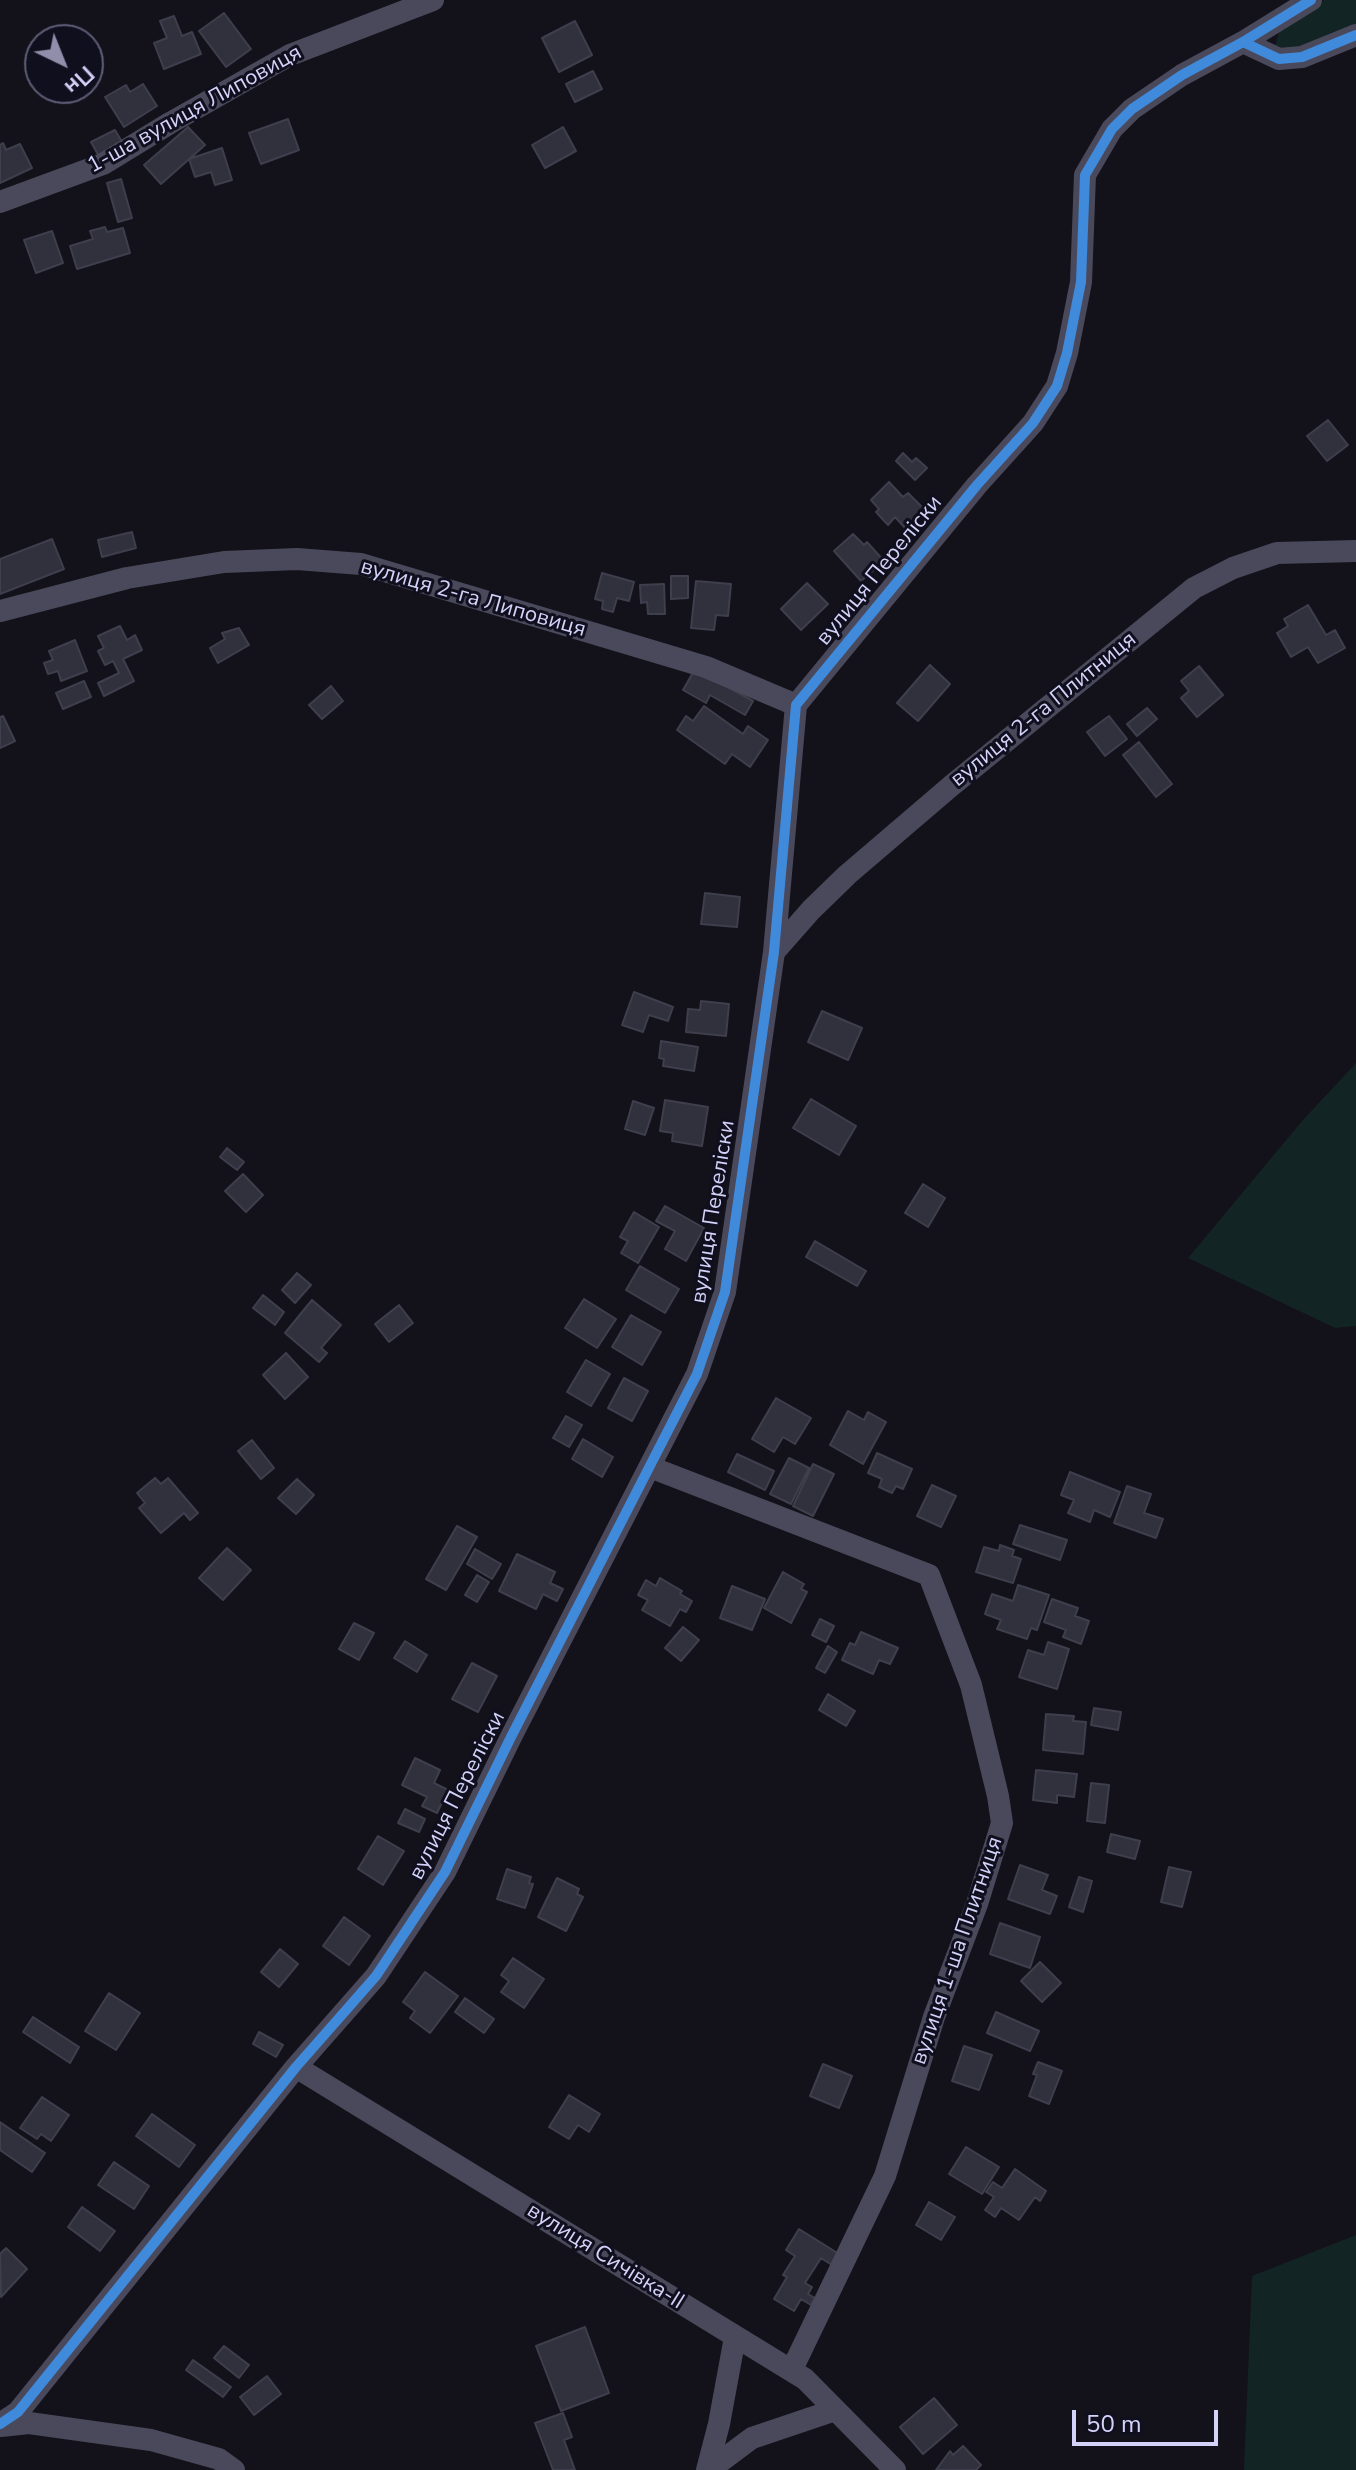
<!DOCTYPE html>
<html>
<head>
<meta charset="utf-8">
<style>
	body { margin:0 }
	#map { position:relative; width:1356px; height:2470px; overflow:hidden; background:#13121a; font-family:"Nunito Sans",sans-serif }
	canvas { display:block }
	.north { position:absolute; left:24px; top:24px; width:80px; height:80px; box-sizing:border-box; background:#100f1e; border:2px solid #5e5d76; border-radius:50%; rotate:137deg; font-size:22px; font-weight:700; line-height:32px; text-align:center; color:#d3d2f9 }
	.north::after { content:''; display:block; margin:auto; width:28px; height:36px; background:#908fab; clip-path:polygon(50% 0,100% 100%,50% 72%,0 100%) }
	.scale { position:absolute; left:1072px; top:2410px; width:146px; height:36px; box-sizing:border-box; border:4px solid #d3d2f9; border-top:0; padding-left:10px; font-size:24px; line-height:28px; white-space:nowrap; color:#d3d2f9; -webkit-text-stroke:6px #100f1e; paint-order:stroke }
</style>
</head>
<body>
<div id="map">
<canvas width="1356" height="2470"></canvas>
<div class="north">Пн</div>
<div class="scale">50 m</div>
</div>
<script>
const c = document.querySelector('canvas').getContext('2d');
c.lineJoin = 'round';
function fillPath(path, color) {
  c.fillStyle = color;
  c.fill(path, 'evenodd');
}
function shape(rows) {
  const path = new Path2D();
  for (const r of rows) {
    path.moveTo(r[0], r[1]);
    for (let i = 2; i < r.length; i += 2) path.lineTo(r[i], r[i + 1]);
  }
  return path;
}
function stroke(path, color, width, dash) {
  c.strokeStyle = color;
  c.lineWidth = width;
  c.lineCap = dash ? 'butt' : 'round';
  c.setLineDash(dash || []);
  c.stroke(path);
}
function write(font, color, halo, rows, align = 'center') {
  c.font = font + ' "Nunito Sans",sans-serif';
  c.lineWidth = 6;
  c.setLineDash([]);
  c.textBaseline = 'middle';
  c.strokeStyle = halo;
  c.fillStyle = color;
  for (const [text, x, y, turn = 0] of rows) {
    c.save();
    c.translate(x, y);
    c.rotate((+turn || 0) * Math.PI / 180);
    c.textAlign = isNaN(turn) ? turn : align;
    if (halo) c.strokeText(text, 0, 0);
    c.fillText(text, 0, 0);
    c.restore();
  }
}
fillPath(shape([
	[1324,0,1356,0,1356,24,1308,51,1274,50,1280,28],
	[1356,1063,1356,1326,1335,1328,1188,1258,1302,1121],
	[1356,2235,1356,2470,1244,2470,1252,2276]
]), '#132424');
const building = shape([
	[224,13,251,49,226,67,199,31,224,13],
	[174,16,182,36,192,32,201,54,164,69,154,43,167,38,160,21,174,16],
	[575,21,592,55,559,72,542,38,575,21],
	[593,71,602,89,575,102,566,84,593,71],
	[143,84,157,106,124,127,105,97,126,85,130,92,143,84],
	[288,119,299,150,261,164,249,133,288,119],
	[188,127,205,145,161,184,144,165,188,127],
	[563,127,576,151,545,168,532,145,563,127],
	[115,130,125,147,101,160,91,142,115,130],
	[3,143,6,150,20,144,32,168,0,183,0,145,3,143],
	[222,148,232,180,215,185,211,172,195,177,189,159,222,148],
	[121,179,132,218,118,222,107,183,121,179],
	[105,227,107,232,123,228,130,253,77,269,70,246,93,239,90,231,105,227],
	[52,231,63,263,36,273,24,240,52,231],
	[1328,420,1348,445,1327,461,1307,436,1328,420],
	[903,453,912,462,916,458,927,468,915,480,896,461,903,453],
	[889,482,903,497,908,493,926,511,907,530,895,517,888,525,876,512,879,509,871,500,889,482],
	[132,532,136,548,102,557,98,540,132,532],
	[853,534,864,545,867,542,884,561,861,581,834,551,853,534],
	[52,539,64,569,0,594,0,559,52,539],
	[602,573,634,582,629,601,617,598,613,612,602,609,603,601,595,599,602,573],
	[671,576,688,576,688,598,671,599,671,576],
	[696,581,731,584,728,616,716,615,714,630,691,628,696,581],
	[807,583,828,604,801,630,781,609,807,583],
	[664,584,665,614,648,614,647,602,641,603,640,585,664,584],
	[1308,605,1326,635,1335,630,1345,648,1318,663,1308,647,1291,657,1277,633,1288,626,1284,619,1308,605],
	[120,626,127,640,135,635,142,650,123,659,134,681,104,696,98,683,119,673,113,661,105,665,98,651,104,648,98,636,120,626],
	[239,628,249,645,218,663,210,648,225,639,222,633,239,628],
	[75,640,87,671,61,681,58,671,48,674,44,663,53,660,49,651,75,640],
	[930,665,950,684,918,721,897,703,930,665],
	[1199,666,1223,695,1197,717,1181,698,1189,691,1181,681,1199,666],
	[695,669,753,701,745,715,710,695,706,703,683,690,695,669],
	[84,681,91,697,63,709,56,693,84,681],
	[331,686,343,701,322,719,309,705,331,686],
	[704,706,743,734,748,726,768,740,750,767,732,754,725,764,677,730,686,716,693,721,704,706],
	[1147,708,1157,719,1137,736,1127,724,1147,708],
	[3,716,15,741,0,748,0,717,3,716],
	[1109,716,1127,739,1105,756,1087,732,1109,716],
	[1139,742,1172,784,1156,797,1123,755,1139,742],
	[705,893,740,897,737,927,701,924,705,893],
	[634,992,673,1007,668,1021,649,1015,643,1032,622,1025,634,992],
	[701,1001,729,1004,726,1036,686,1032,688,1009,700,1010,701,1001],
	[822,1011,862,1028,848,1060,808,1042,822,1011],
	[661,1041,698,1047,694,1071,663,1066,664,1059,659,1058,661,1041],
	[811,1099,856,1126,839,1155,793,1128,811,1099],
	[665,1100,708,1107,702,1146,672,1141,673,1133,660,1131,665,1100],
	[633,1101,654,1108,645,1135,625,1129,633,1101],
	[227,1148,244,1162,237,1170,220,1157,227,1148],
	[243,1174,263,1195,246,1212,225,1191,243,1174],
	[923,1184,945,1198,928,1227,905,1213,923,1184],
	[665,1206,704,1228,686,1261,665,1249,675,1231,656,1221,665,1206],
	[634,1212,659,1227,638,1263,621,1253,628,1241,620,1237,634,1212],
	[815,1241,866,1271,857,1286,806,1257,815,1241],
	[640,1266,679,1289,665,1313,626,1290,640,1266],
	[297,1273,311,1285,295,1303,282,1290,297,1273],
	[263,1295,284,1312,275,1325,253,1308,263,1295],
	[584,1299,616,1319,597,1348,565,1328,584,1299],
	[312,1300,341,1325,321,1348,327,1353,319,1362,285,1333,312,1300],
	[399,1305,413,1323,389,1342,375,1324,399,1305],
	[631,1315,661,1332,642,1365,612,1347,631,1315],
	[286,1353,308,1377,285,1399,263,1375,286,1353],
	[586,1360,610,1374,591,1406,567,1392,586,1360],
	[624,1378,648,1391,632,1421,608,1408,624,1378],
	[776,1398,811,1418,795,1444,783,1437,774,1452,752,1439,776,1398],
	[848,1411,864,1420,868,1412,886,1422,863,1464,830,1445,848,1411],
	[566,1416,582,1425,569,1447,553,1438,566,1416],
	[583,1439,613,1457,602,1477,572,1459,583,1439],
	[252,1440,274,1468,261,1479,238,1451,252,1440],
	[877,1453,912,1469,903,1489,896,1486,892,1493,879,1487,882,1479,868,1473,877,1453],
	[737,1454,774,1471,765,1490,728,1472,737,1454],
	[789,1458,809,1468,791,1504,770,1494,789,1458],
	[813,1464,834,1474,813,1516,793,1506,813,1464],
	[1070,1472,1120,1492,1110,1517,1094,1510,1090,1522,1068,1513,1074,1500,1061,1495,1070,1472],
	[155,1478,161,1484,168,1478,198,1513,190,1520,184,1513,161,1533,139,1508,145,1503,137,1493,155,1478],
	[297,1479,314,1495,296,1514,278,1498,297,1479],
	[932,1485,956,1496,941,1527,917,1516,932,1485],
	[1127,1486,1151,1494,1144,1513,1163,1519,1156,1538,1114,1523,1127,1486],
	[1020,1525,1067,1540,1060,1560,1013,1544,1020,1525],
	[457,1526,477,1537,446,1590,426,1579,457,1526],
	[1000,1545,1014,1550,1012,1556,1021,1559,1013,1583,976,1572,984,1547,999,1551,1000,1545],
	[227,1548,251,1570,223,1600,199,1578,227,1548],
	[475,1549,501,1564,492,1579,467,1564,475,1549],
	[517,1554,555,1572,550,1583,563,1589,557,1601,543,1594,536,1609,499,1591,517,1554],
	[783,1572,804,1584,801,1589,807,1592,791,1623,764,1608,783,1572],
	[477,1575,489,1582,477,1602,465,1595,477,1575],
	[660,1578,682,1591,680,1594,692,1601,686,1612,680,1609,670,1626,642,1610,648,1600,638,1595,646,1580,656,1586,660,1578],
	[1018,1585,1049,1595,1037,1630,1031,1628,1027,1639,997,1629,1001,1620,985,1614,992,1594,1013,1601,1018,1585],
	[732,1586,765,1599,752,1630,720,1618,732,1586],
	[1052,1599,1078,1608,1075,1616,1089,1621,1081,1644,1063,1637,1066,1630,1044,1622,1052,1599],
	[820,1619,834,1626,826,1642,812,1635,820,1619],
	[354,1623,374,1633,359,1660,339,1649,354,1623],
	[683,1627,699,1640,681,1661,665,1648,683,1627],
	[861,1632,898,1648,890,1664,879,1660,873,1674,842,1660,850,1643,855,1645,861,1632],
	[405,1641,427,1655,417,1672,394,1658,405,1641],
	[1048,1642,1069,1649,1057,1689,1019,1677,1028,1650,1044,1655,1048,1642],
	[828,1646,837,1652,825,1673,816,1668,828,1646],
	[472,1663,497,1676,478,1712,452,1699,472,1663],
	[828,1694,855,1711,846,1726,819,1710,828,1694],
	[1094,1708,1121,1712,1118,1730,1091,1725,1094,1708],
	[1046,1714,1074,1716,1073,1721,1086,1722,1083,1754,1043,1750,1046,1714],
	[415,1758,440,1770,434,1783,448,1790,437,1813,422,1806,427,1797,402,1785,415,1758],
	[1036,1770,1077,1774,1074,1797,1057,1795,1057,1803,1033,1800,1036,1770],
	[1091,1783,1109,1785,1105,1823,1087,1821,1091,1783],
	[405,1809,425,1819,419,1832,398,1823,405,1809],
	[1111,1834,1140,1841,1135,1859,1107,1852,1111,1834],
	[378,1836,404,1851,383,1885,358,1869,378,1836],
	[1020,1865,1048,1875,1042,1890,1057,1896,1050,1914,1008,1899,1020,1865],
	[1169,1867,1191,1872,1182,1907,1161,1902,1169,1867],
	[507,1869,531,1877,529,1883,533,1884,525,1908,497,1899,507,1869],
	[1079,1877,1092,1881,1083,1912,1069,1907,1079,1877],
	[557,1878,579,1889,577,1894,583,1897,566,1931,538,1917,557,1878],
	[344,1917,370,1936,349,1965,323,1946,344,1917],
	[1000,1923,1040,1937,1030,1968,990,1954,1000,1923],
	[280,1949,298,1964,279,1987,261,1972,280,1949],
	[513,1958,544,1979,524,2008,501,1992,509,1981,501,1975,513,1958],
	[1040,1962,1061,1983,1042,2002,1021,1981,1040,1962],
	[425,1972,458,1996,430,2033,410,2018,415,2011,403,2002,425,1972],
	[109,1993,140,2013,116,2050,85,2031,109,1993],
	[465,1998,494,2019,484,2033,455,2012,465,1998],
	[996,2012,1039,2031,1030,2051,987,2033,996,2012],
	[33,2017,79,2047,70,2063,23,2032,33,2017],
	[259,2032,283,2045,276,2057,253,2044,259,2032],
	[964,2046,992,2055,979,2090,952,2081,964,2046],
	[1038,2062,1062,2071,1049,2104,1029,2096,1037,2075,1033,2074,1038,2062],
	[823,2064,852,2076,839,2108,810,2096,823,2064],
	[569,2095,600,2114,589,2132,578,2125,569,2139,549,2127,569,2095],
	[42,2097,69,2115,51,2141,41,2134,37,2139,20,2128,42,2097],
	[152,2114,195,2145,179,2167,136,2136,152,2114],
	[0,2122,45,2153,32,2172,0,2150,0,2122],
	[966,2147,999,2167,982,2194,949,2174,966,2147],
	[114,2162,149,2186,134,2209,98,2185,114,2162],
	[1015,2169,1046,2191,1040,2201,1035,2197,1019,2220,1001,2208,995,2217,985,2210,994,2197,986,2192,993,2182,1002,2188,1015,2169],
	[929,2202,955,2217,941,2240,916,2225,929,2202],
	[82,2207,115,2231,100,2251,68,2227,82,2207],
	[799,2229,839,2254,832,2265,821,2258,805,2283,812,2287,808,2294,815,2298,811,2305,801,2299,794,2311,774,2299,787,2277,783,2275,795,2256,786,2250,799,2229],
	[6,2248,27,2269,1,2297,0,2254,6,2248],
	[585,2327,609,2393,561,2411,536,2346,585,2327],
	[224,2346,249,2365,239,2378,214,2358,224,2346],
	[193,2360,231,2387,223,2397,186,2370,193,2360],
	[267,2376,281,2394,254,2415,240,2397,267,2376],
	[934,2398,957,2425,923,2454,900,2427,934,2398],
	[563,2413,572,2437,564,2440,575,2470,553,2470,535,2423,563,2413],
	[963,2446,981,2465,976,2470,936,2470,950,2451,953,2455,963,2446]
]);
fillPath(building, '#31303d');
stroke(building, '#3e3e4d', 2);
stroke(shape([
	[1243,42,1279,59,1302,57,1356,35],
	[0,202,103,164,170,123,290,55,433,0],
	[0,611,127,578,224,562,297,559,361,564,706,667,796,705],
	[774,952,811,910,847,875,951,786,1194,588,1233,568,1277,553,1356,551],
	[650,1467,929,1575,971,1685,998,1796,1002,1823,977,1904,934,2017,885,2176,796,2361,789,2369],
	[296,2067,805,2379,895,2470],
	[0,2424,18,2412,296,2067,376,1976,445,1872,511,1737,697,1374,725,1292,774,952,796,705,977,485,1033,423,1057,386,1067,353,1081,282,1085,175,1112,129,1132,109,1182,75,1243,42,1311,0],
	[1,2426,29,2423,151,2440,219,2459,234,2470],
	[707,2470,719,2424,735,2337],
	[709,2470,752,2438,835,2410]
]), '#49495b', 22);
stroke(shape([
	[1243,42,1279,59,1302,57,1356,35],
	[0,2424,18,2412,296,2067,376,1976,445,1872,511,1737,697,1374,725,1292,774,952,796,705,977,485,1033,423,1057,386,1067,353,1081,282,1085,175,1112,129,1132,109,1182,75,1243,42,1311,0]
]), '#408adc', 10);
write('22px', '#d3d2f9', '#100f1e', [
	["1-ша вулиця Липовиця",195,110,-29],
	["вулиця Переліски",880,571,-51],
	["вулиця 2-га Липовиця",473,599,16],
	["вулиця 2-га Плитниця",1044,710,-39],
	["вулиця Переліски",714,1212,-81],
	["вулиця Переліски",458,1796,-63],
	["вулиця 1-ша Плитниця",958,1951,-71],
	["вулиця Сичівка-II",605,2257,32]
]);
</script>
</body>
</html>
